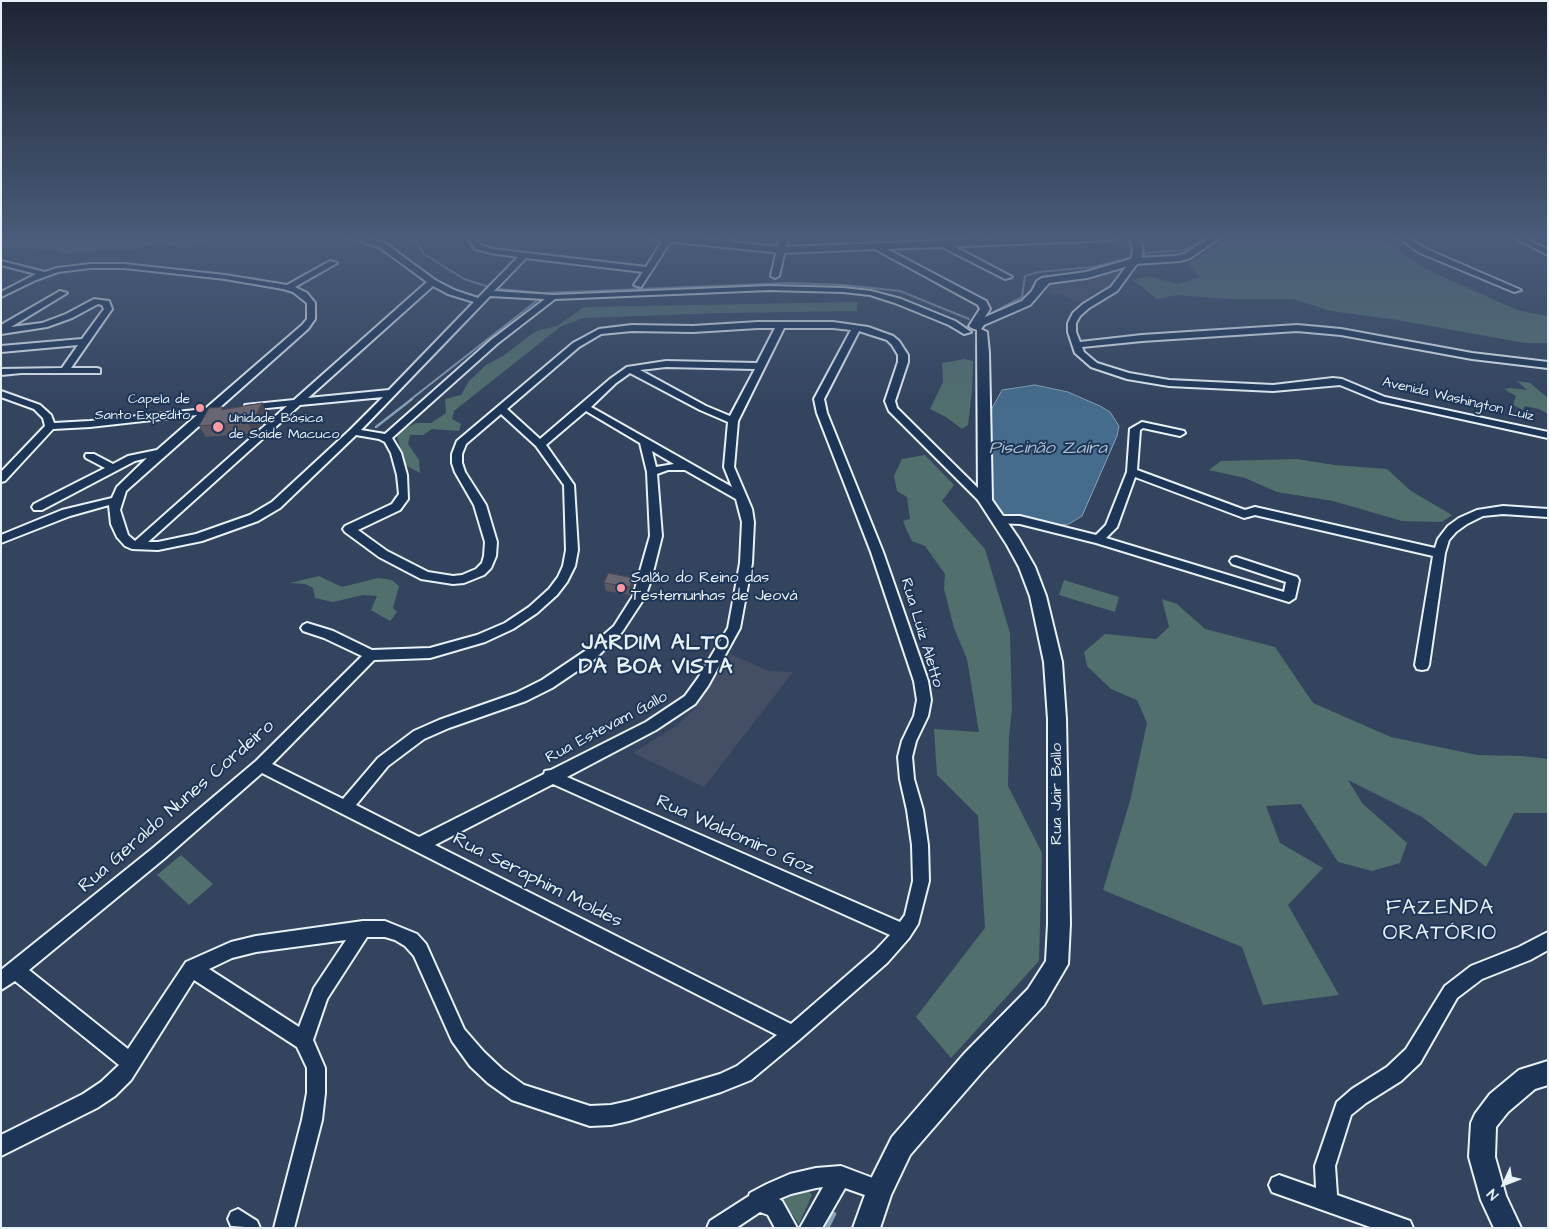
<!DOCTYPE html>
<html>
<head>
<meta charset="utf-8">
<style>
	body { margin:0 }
	#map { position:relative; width:1549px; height:1229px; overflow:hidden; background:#34445f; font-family:"Architects Daughter",sans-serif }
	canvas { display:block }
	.frame { position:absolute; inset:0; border:2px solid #e8f1f8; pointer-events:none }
	.north { position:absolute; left:1479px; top:1159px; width:50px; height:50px; -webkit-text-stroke:4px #1d3557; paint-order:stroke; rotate:227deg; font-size:14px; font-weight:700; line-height:20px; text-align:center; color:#e8f1f8 }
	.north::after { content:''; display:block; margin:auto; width:18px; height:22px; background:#e8f1f8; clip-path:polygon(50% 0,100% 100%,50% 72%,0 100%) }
</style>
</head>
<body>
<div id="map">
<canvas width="1549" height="1229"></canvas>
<div class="frame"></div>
<div class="north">N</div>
</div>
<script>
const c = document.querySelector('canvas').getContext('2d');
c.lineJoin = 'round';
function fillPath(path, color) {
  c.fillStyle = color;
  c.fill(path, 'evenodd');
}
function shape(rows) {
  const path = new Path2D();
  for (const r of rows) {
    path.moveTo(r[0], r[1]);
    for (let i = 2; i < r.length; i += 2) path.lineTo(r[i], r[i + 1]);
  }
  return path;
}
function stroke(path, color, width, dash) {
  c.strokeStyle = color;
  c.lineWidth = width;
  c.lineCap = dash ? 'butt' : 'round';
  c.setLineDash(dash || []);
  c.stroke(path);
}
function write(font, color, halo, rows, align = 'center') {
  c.font = font + ' "Architects Daughter",sans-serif';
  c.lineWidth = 4;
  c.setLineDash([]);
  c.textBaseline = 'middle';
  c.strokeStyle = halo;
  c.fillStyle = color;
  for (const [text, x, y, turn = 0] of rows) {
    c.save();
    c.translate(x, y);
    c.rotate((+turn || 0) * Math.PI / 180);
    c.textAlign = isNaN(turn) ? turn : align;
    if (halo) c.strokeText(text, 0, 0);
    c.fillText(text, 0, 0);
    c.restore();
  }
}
fillPath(shape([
	[1109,273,1122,276,1119,281,1105,290,1095,291,1085,300,1077,302,1060,294,1054,295,1041,289,1047,283,1075,278,1090,278],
	[730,654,769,671,793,672,704,787,633,753,676,726,695,708]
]), '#444e65');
fillPath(shape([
	[1,237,154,237,212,238,192,248,159,244,129,250,117,249,64,254,60,251,51,250,1,246],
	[1232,237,1380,237,1426,269,1517,310,1548,316,1548,343,1525,343,1397,320,1331,311,1293,299,1229,299,1177,295,1157,299,1133,280,1149,276,1178,284,1200,277,1188,263],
	[857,302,857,311,722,313,584,318,560,327,454,411,452,419,461,424,459,431,432,429,423,435,410,435,408,444,419,460,420,473,405,465,397,436,401,431,416,423,431,423,446,413,445,399,461,395,469,381,486,365,503,356,536,331,557,326,584,307],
	[965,359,973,361,972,391,968,425,962,429,946,417,930,409,943,382,942,363],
	[1517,381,1530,383,1548,398,1548,414,1539,409,1525,406,1523,410,1513,405,1516,396,1504,389,1510,388,1527,390],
	[925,455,954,485,942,501,985,549,1010,633,1012,709,1009,736,1008,786,1042,853,1039,961,951,1058,916,1017,985,928,978,816,937,775,934,729,979,732,967,659,954,628,944,589,945,574,925,546,912,541,907,531,903,521,910,519,907,497,897,491,894,476,902,459],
	[1297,459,1334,465,1387,469,1411,491,1452,515,1442,522,1402,521,1333,501,1277,492,1245,478,1209,470,1221,461],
	[319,576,342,587,378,578,392,580,399,586,393,608,397,612,390,621,371,610,377,596,363,595,333,602,315,598,313,588,305,584,290,583],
	[1064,580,1119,597,1115,612,1059,595],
	[1162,599,1177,604,1205,629,1275,647,1313,703,1391,737,1477,755,1522,756,1548,759,1548,813,1514,813,1486,867,1422,817,1348,780,1362,803,1407,843,1400,863,1372,871,1338,862,1301,804,1266,806,1280,843,1323,868,1288,905,1339,995,1263,1005,1242,947,1103,890,1130,801,1147,723,1137,700,1111,689,1087,666,1084,652,1105,634,1156,639,1169,627],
	[181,855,213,884,189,905,157,875],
	[807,1189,812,1195,799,1224,782,1200,793,1192]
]), '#516f6d');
const water = shape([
	[1035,385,1068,392,1100,406,1110,412,1119,426,1117,436,1082,516,1069,524,1062,525,1000,516,991,501,989,445,992,408,1002,390,1035,385]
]);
fillPath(water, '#456c8c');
stroke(water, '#86a1b7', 1);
stroke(shape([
	[413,237,424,254,464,279,486,286],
	[500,289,543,293,788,283,843,285,900,291,969,319],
	[994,312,1022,297,1025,276,1039,272,1093,267,1148,253,1183,250,1194,246,1205,237],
	[410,400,539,299]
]), '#86a1b7', 2);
stroke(shape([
	[376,427,412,399]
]), '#86a1b7', 2.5);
stroke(shape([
	[827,1228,834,1214]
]), '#86a1b7', 4.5);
const minor = shape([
	[347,237,361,237,385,243,435,280,454,290,478,298,518,257,491,253,475,249,468,237,476,237,481,245,492,249,646,267,665,237,670,237,672,239,641,287,634,285,643,272,526,258,494,291,553,295,769,286,843,288,871,291,901,299,955,321,971,332,964,334,949,325,895,303,870,295,843,292,769,290,555,299,497,344,392,438,401,453,407,475,408,499,400,510,358,530,387,551,428,572,453,576,462,575,476,569,482,563,484,556,485,542,474,505,455,472,452,463,452,454,457,441,573,343,599,329,632,325,693,326,758,322,833,322,868,327,893,336,899,341,908,355,908,362,895,401,897,408,990,500,985,504,981,503,889,411,885,401,898,362,898,355,892,345,887,340,859,331,824,399,827,413,883,552,928,681,931,700,928,716,916,741,912,757,914,779,923,810,928,845,929,881,918,924,909,938,887,963,799,1040,751,1080,721,1092,629,1121,611,1125,590,1126,512,1100,488,1083,470,1066,452,1041,414,956,405,946,395,940,385,937,367,937,327,999,313,1040,325,1068,325,1093,322,1120,294,1228,274,1228,302,1120,307,1093,307,1068,297,1047,194,980,131,1080,115,1096,97,1108,1,1156,1,1135,83,1094,101,1082,119,1065,15,981,1,990,1,970,153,848,256,761,362,656,324,638,303,631,301,628,303,625,307,623,333,631,372,650,430,648,477,635,505,623,529,607,549,589,558,577,563,566,566,550,564,485,536,446,501,414,466,444,462,454,462,463,465,472,486,505,497,542,496,556,491,568,484,575,464,583,453,584,421,579,379,557,345,532,343,529,345,526,392,504,399,494,397,475,391,453,385,442,379,439,356,435,280,508,258,521,202,541,158,550,132,549,125,546,117,537,111,524,109,505,70,516,1,543,1,535,62,510,112,498,117,487,147,458,135,461,42,510,34,510,32,507,34,504,105,468,86,458,85,456,86,454,94,454,113,464,128,456,157,450,197,415,90,427,53,429,5,481,1,482,1,472,45,426,43,418,34,409,1,397,1,391,40,405,51,415,54,423,90,421,205,409,302,325,307,319,307,303,293,292,283,289,225,279,124,268,90,268,58,272,36,280,1,297,1,292,36,274,1,265,1,261,45,272,57,268,90,264,124,264,225,275,287,285,330,261,337,263,295,287,307,293,315,303,315,319,308,329,126,491,120,510,128,535,135,541,287,406,248,410,245,409,245,405,294,400,427,282,379,247,347,237],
	[433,286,448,294,474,302,389,390,308,398,433,286],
	[490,296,545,299,491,340,385,434,361,430,490,296],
	[758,328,775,328,757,363,666,361,627,367,610,379,540,439,507,409,579,347,601,334,632,331,693,332,758,328],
	[784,328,833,328,851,330,814,399,817,413,871,552,914,681,917,700,914,716,902,741,898,757,900,779,907,810,912,845,913,881,905,915,900,922,567,777,656,730,695,704,708,686,740,628,752,563,754,522,752,509,734,467,738,421,784,328],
	[666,367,755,369,730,416,706,406,640,370,666,367],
	[630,373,700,410,728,422,724,467,732,487,591,407,616,383,630,373],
	[383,397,350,430,272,502,250,515,196,534,158,542,148,542,300,405,383,397],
	[586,411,640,443,647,472,650,536,633,596,614,626,585,651,542,680,516,693,439,720,414,731,378,758,343,799,272,764,374,660,430,658,485,642,513,629,537,613,557,595,567,582,575,566,578,550,574,485,546,445,586,411],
	[652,451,674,464,656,467,652,451],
	[668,470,685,470,736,499,742,522,740,563,728,628,698,678,685,696,646,722,551,770,545,771,544,774,419,837,356,805,388,766,424,739,449,728,526,701,552,688,595,659,622,632,645,597,651,580,662,536,657,474,668,470],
	[262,773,777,1035,737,1066,720,1074,629,1101,611,1105,590,1106,524,1085,502,1069,484,1052,464,1029,426,944,417,934,385,921,363,921,256,936,231,942,186,962,128,1049,29,970,165,858,262,773],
	[553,784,890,935,875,951,791,1024,435,845,553,784],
	[346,940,314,988,299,1027,209,969,232,958,256,952,346,940],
	[720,237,728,237,729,247,723,247,720,237],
	[780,237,788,237,779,276,775,278,771,276,780,237],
	[965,237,976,237,987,243,980,245,965,237],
	[1398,237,1407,237,1424,248,1521,290,1514,292,1418,252,1398,237],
	[1513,237,1523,237,1548,250,1548,255,1513,237],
	[942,243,948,243,1012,277,1005,279,942,247,942,243],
	[1132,259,1139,261,1117,291,1089,308,1080,316,1076,323,1076,332,1080,342,1142,335,1297,325,1341,329,1472,353,1548,362,1548,368,1472,359,1341,335,1297,331,1142,341,1082,347,1084,352,1097,363,1129,373,1169,380,1273,385,1333,378,1342,379,1385,397,1548,432,1548,438,1379,401,1340,385,1273,391,1169,386,1127,379,1091,367,1075,353,1068,332,1068,323,1073,313,1083,304,1111,287,1132,259],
	[60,291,67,293,11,327,42,323,66,314,94,299,109,301,112,309,71,368,97,368,100,369,100,373,21,373,1,375,1,369,62,368,78,345,1,352,1,346,82,339,104,309,102,305,98,304,72,318,47,327,1,334,1,325,60,291],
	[1142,422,1184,431,1185,433,1180,436,1143,428,1140,430,1137,470,1245,510,1255,507,1435,548,1438,539,1448,526,1459,518,1477,510,1503,506,1548,509,1548,517,1503,514,1483,516,1467,524,1456,532,1449,540,1445,553,1429,665,1427,669,1422,670,1417,669,1415,665,1433,556,1255,515,1244,518,1135,477,1117,527,1106,538,1284,592,1286,582,1232,564,1230,561,1232,558,1236,557,1297,577,1299,580,1295,598,1289,602,1096,543,1020,524,996,523,994,520,1000,516,1020,516,1096,535,1106,525,1127,472,1130,429,1142,422],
	[1548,932,1548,950,1530,960,1482,979,1457,998,1420,1063,1401,1081,1366,1103,1351,1115,1335,1166,1337,1195,1410,1221,1413,1228,1373,1228,1272,1192,1269,1185,1272,1178,1279,1175,1316,1188,1315,1166,1337,1102,1352,1089,1387,1067,1406,1049,1445,986,1471,966,1519,947,1548,932],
	[841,1166,886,1183,889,1190,886,1197,879,1200,845,1188,822,1228,800,1228,823,1187,816,1188,791,1194,779,1199,782,1201,797,1228,775,1228,768,1215,760,1212,736,1228,707,1228,710,1221,749,1196,750,1193,767,1184,790,1174,816,1168,841,1166],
	[238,1209,257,1221,260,1228,231,1226,228,1219,231,1212,238,1209]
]);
const tertiary = shape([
	[652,237,684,237,781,247,1040,237,1118,237,1114,240,887,249,986,301,990,309,978,328,974,329,969,326,980,309,978,305,875,249,781,253,656,240,652,237],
	[1211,237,1221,237,1190,258,1180,261,1135,264,1130,261,1135,258,1176,256,1184,254,1211,237]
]);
const secondary = shape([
	[1130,237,1140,237,1143,251,1139,263,1087,278,1049,283,1030,305,984,325,981,329,987,332,989,353,992,500,1019,539,1035,567,1046,596,1062,662,1066,719,1070,924,1068,964,1044,1005,982,1072,910,1155,891,1195,880,1228,853,1228,870,1181,892,1137,964,1054,1028,989,1046,961,1048,924,1048,719,1044,662,1030,596,1019,567,1007,545,978,500,977,330,970,327,976,321,1022,301,1032,291,1037,281,1042,278,1086,272,1131,259,1133,251,1130,237],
	[1548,1061,1548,1085,1535,1089,1508,1112,1496,1127,1495,1157,1506,1196,1521,1228,1494,1228,1481,1200,1469,1157,1471,1123,1475,1114,1490,1094,1519,1070,1548,1061]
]);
stroke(minor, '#e8f1f8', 4);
stroke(tertiary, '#e8f1f8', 4);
stroke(secondary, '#e8f1f8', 4);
fillPath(minor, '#1d3557');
fillPath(tertiary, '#1d3557');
fillPath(secondary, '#1d3557');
fillPath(shape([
	[262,403,268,415,262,426,257,427,253,433,206,437,199,426,224,409],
	[633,578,634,585,631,595,606,591,604,583]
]), '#5a5863');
fillPath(shape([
	[262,403,268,415,262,426,257,427,253,433,247,422,251,416],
	[633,578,634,585,631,595,630,587]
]), '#4a4750');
const building = shape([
	[262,403,256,415,251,416,247,422,199,426,209,408,223,407,221,410,262,403],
	[608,573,633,578,630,587,604,583,608,573]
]);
fillPath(building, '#696673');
stroke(building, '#4a4750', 1);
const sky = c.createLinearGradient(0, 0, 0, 409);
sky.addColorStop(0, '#1d2534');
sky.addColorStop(0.58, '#4a5c7a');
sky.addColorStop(1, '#4a5c7a00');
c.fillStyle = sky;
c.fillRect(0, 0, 1549, 409);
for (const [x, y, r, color] of [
	[200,408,5,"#ff9aa2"],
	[218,427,6,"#ff9aa2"],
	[621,588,5,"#ff9aa2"]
]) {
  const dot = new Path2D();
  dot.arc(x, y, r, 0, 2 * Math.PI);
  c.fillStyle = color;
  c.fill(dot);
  stroke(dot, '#1d3557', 2);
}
write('14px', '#e8f1f8', '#1d3557', [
	["Capela de",190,400],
	["Santo Expedito",190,416],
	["Unidade Básica",229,419,"left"],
	["de Saide Macuco",229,435,"left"]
], 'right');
write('14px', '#e8f1f8', '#1d3557', [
	["Avenida Washington Luíz",1458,400,13]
]);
write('16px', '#e8f1f8', '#1d3557', [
	["Salão do Reino das",631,579],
	["Testemunhas de Jeová",631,597]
], 'left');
write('16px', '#e8f1f8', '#1d3557', [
	["Rua Luiz Aletto",921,633,73],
	["Rua Estevam Gallo",607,728,-28],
	["Rua Jair Ballo",1058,794,-90]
]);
write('italic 18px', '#afc2d2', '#1d3557', [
	["Piscinão Zaíra",1048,449]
]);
write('19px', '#e8f1f8', '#1d3557', [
	["Rua Geraldo Nunes Cordeiro",177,807,-41],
	["Rua Waldomiro Goz",735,836,24],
	["Rua Seraphim Moldes",537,881,27]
]);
c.letterSpacing = '1px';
write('bold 21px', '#e8f1f8', '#1d3557', [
	["JARDIM ALTO",656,645],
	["DA BOA VISTA",656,669]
]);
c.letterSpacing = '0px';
c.letterSpacing = '1px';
write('22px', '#e8f1f8', '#1d3557', [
	["FAZENDA",1440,909],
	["ORATÓRIO",1440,934]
]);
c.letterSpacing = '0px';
</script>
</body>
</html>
